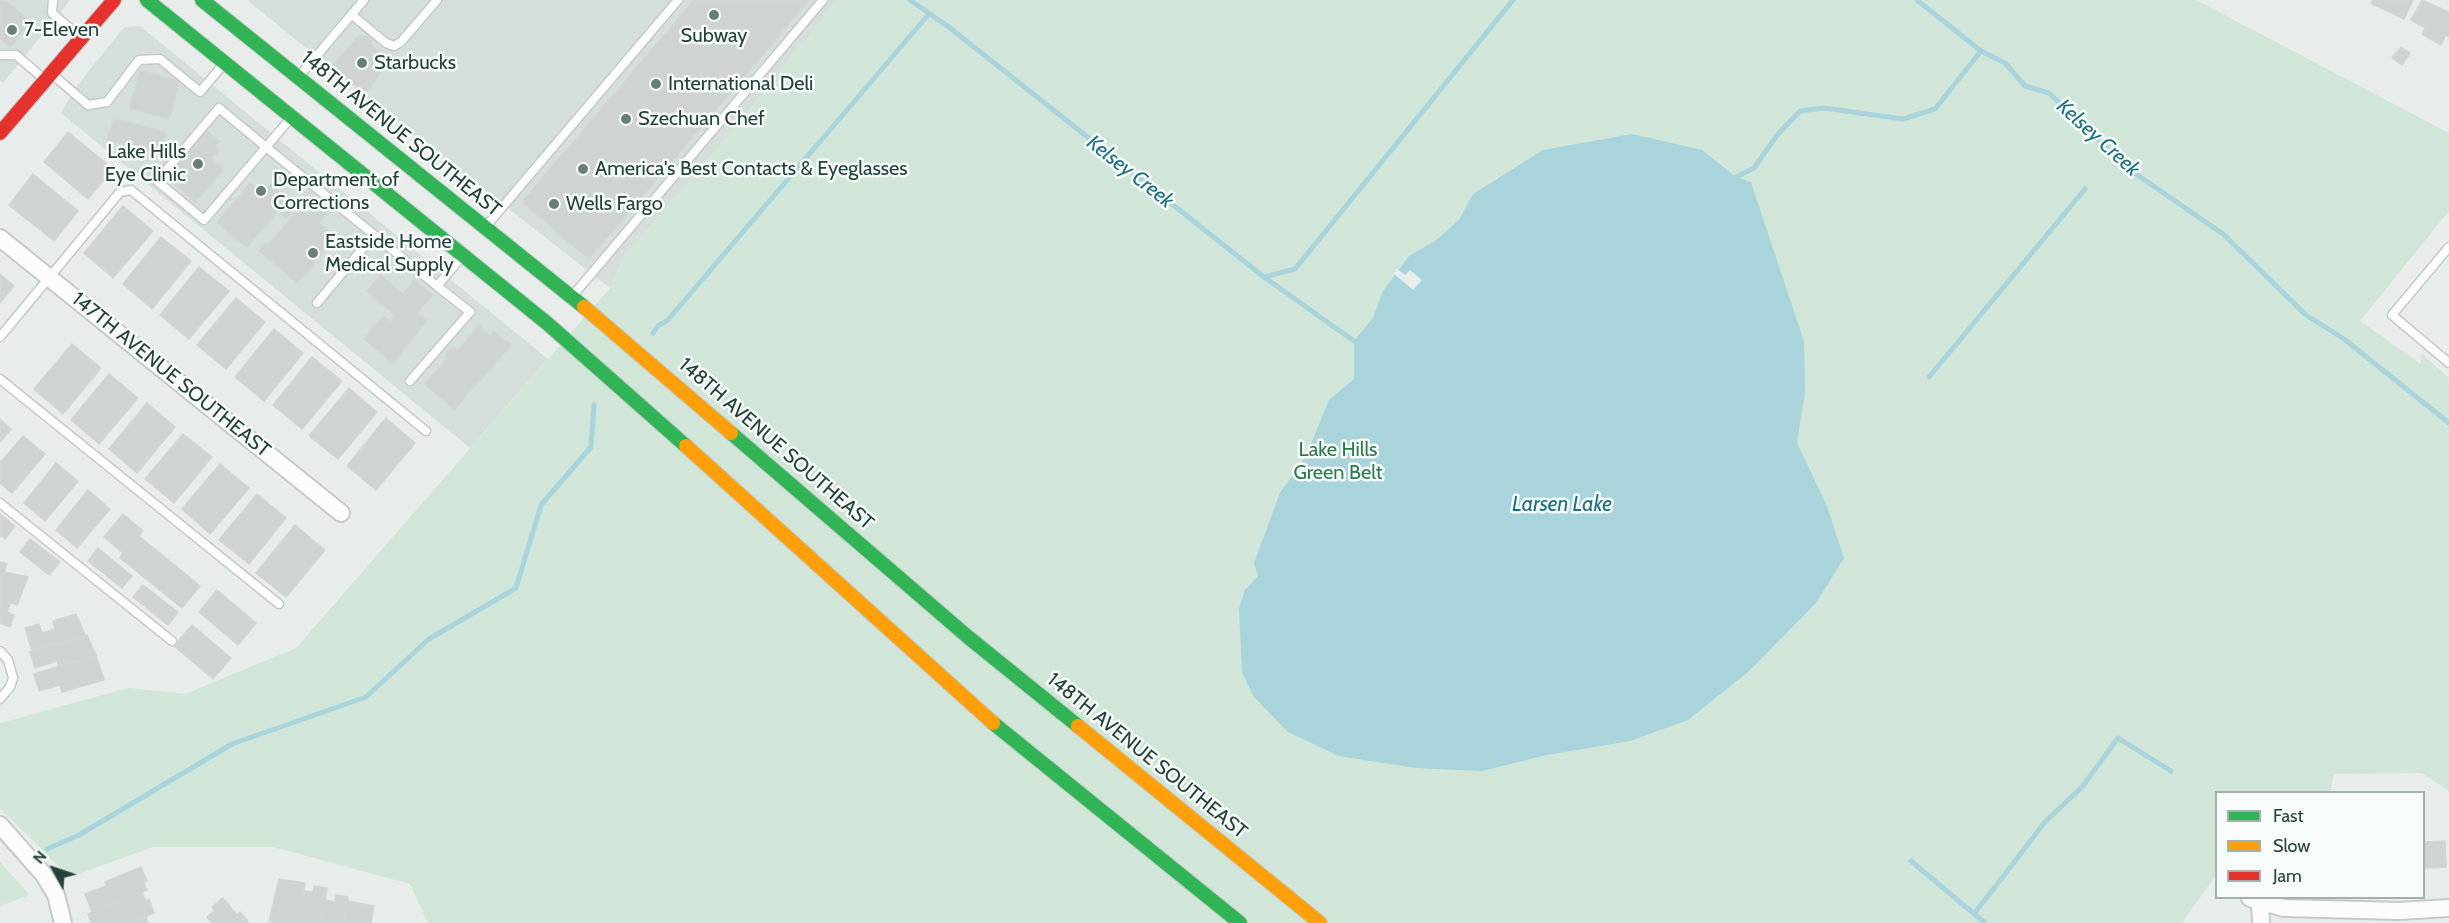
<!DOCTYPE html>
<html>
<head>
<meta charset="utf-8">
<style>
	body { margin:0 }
	#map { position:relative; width:2449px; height:923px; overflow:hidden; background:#e8edeb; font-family:Cabin,sans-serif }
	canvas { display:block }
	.legend { position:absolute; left:2215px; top:791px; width:210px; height:108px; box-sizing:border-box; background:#f7fbf9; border:2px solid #a3b1ad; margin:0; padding:8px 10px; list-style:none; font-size:18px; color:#24423a }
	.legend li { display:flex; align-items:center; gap:12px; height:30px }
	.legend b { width:30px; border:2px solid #a3b1ad }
	.north { position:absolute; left:24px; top:839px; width:60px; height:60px; -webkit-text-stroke:4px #f7fbf9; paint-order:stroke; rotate:310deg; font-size:16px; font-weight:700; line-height:24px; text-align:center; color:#24423a }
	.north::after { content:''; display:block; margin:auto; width:21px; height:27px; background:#24423a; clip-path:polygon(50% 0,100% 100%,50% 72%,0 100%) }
</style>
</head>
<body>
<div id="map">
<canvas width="2449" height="923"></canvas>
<ul class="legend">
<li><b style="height:8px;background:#30b455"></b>Fast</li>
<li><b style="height:8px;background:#ff9f0a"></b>Slow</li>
<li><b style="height:8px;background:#e5322d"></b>Jam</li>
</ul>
<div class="north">N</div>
</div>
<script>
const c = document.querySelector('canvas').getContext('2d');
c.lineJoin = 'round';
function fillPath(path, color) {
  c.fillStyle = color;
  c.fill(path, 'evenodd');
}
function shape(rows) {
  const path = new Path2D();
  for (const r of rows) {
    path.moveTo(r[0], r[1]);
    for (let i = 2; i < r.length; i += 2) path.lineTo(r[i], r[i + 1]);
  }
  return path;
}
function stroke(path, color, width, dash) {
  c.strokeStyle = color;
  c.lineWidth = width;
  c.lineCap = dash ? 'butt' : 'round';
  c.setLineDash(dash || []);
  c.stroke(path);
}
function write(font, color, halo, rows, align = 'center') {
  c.font = font + ' Cabin,sans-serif';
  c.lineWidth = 5;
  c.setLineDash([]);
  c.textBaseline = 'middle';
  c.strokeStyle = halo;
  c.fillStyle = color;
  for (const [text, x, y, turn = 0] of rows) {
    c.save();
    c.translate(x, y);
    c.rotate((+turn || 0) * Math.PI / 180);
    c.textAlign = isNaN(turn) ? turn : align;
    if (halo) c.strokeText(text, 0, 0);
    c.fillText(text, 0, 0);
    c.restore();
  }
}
fillPath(shape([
	[0,0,70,0,3,83,0,80],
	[247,0,838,0,730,134,625,256,610,288,371,101],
	[140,26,548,359,470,448,61,113,76,87,124,27]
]), '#d6dedb');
fillPath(shape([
	[838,0,2196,0,2449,133,2449,211,2360,321,2421,364,2421,353,2449,378,2449,791,2422,773,2334,774,2330,792,2216,792,2216,875,2182,923,428,923,410,884,273,847,153,847,69,877,0,808,0,723,128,688,185,694,296,648,610,288,625,256,730,134],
	[0,862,30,895,0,906]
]), '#d1e6d8');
fillPath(shape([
	[1632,134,1702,150,1736,177,1751,182,1804,341,1805,391,1797,443,1827,506,1844,558,1816,603,1749,671,1688,720,1630,741,1547,755,1482,771,1415,768,1339,756,1288,732,1254,697,1242,672,1239,608,1245,590,1258,576,1254,563,1280,493,1306,456,1329,400,1354,379,1354,341,1373,318,1383,291,1409,256,1435,241,1459,220,1473,194,1543,150]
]), '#a9d4db');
fillPath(shape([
	[1397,269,1405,275,1410,270,1422,280,1413,290,1393,273]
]), '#e8edeb');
stroke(shape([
	[910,0,950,28,1264,277,1354,341],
	[1917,0,1981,51],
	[1736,177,1754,168,1778,134,1800,111,1824,108,1903,119,1935,109,1981,51,2005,63,2025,86,2049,93,2133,172,2223,234,2306,315,2344,339,2449,423],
	[1264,277,1295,269,1513,0],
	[653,333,659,325,667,321,928,15],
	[1929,377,2085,189],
	[47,849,79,835,232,744,366,697,429,639,516,588,541,505,591,447,594,405],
	[1911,861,1985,923],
	[1974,914,2045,822,2082,787,2118,738,2171,771]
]), '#a9d4db', 5);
const building = shape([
	[0,0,5,0,31,22,10,47,0,38,0,0],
	[694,0,809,0,589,259,522,202,694,0],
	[2373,0,2413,0,2404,19,2371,3,2373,0],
	[2422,0,2449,12,2449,37,2446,35,2441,45,2422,34,2425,28,2411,20,2422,0],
	[359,35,362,38,365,35,372,41,369,43,390,61,365,94,333,65,359,35],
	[2401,47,2410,53,2402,65,2392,58,2401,47],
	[140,70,179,81,169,119,130,108,140,70],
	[114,119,166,132,161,154,107,140,114,119],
	[206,130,220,141,215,147,219,150,211,158,224,169,195,202,166,177,206,130],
	[68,132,113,169,88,199,44,162,68,132],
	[33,174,78,211,54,241,9,205,33,174],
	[250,183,257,189,261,185,265,189,270,184,288,198,247,247,217,222,250,183],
	[291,201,297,206,286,218,280,213,291,201],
	[123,206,153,231,113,278,84,253,123,206],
	[317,206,326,214,319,223,336,237,297,283,259,251,266,243,268,245,301,207,310,214,317,206],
	[161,237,191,261,152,309,123,284,161,237],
	[199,267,229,291,189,339,160,315,199,267],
	[0,274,14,286,0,303,0,274],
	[381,275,403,294,414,280,432,295,417,313,427,321,392,363,364,339,383,316,391,322,396,316,367,291,381,275],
	[236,298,265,322,226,369,197,345,236,298],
	[479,326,490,336,494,331,511,345,454,410,425,384,447,359,444,357,453,347,457,351,479,326],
	[274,329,303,353,264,401,235,377,274,329],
	[72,344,101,368,63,414,34,389,72,344],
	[312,357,342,381,302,429,273,405,312,357],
	[109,374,138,398,99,444,71,420,109,374],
	[349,388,377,412,338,459,309,436,349,388],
	[147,403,175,427,137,473,109,449,147,403],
	[386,418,415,443,376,490,347,466,386,418],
	[0,419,11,429,0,442,0,419],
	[183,434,212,457,174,503,145,479,183,434],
	[23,436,45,454,12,493,0,483,0,463,23,436],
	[56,463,78,481,45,521,24,503,56,463],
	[220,464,249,488,210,534,182,509,220,464],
	[88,490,110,509,77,548,56,530,88,490],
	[257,494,286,518,249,564,219,540,257,494],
	[0,514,15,526,5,539,0,535,0,514],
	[123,514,143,531,139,536,200,586,182,608,120,558,123,553,104,537,123,514],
	[295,525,325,550,286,597,256,573,295,525],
	[30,539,60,562,49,575,20,552,30,539],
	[98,548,132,576,122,588,88,561,98,548],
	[0,562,7,564,0,582,0,562],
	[4,572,28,577,17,605,11,602,7,612,14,615,10,627,0,623,0,582,4,572],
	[143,585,178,612,168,625,133,597,143,585],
	[217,590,256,623,238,645,199,612,217,590],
	[76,614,85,635,32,651,25,628,39,624,42,633,55,629,53,621,76,614],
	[192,625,231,658,213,679,174,646,192,625],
	[87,635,96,655,59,667,57,661,35,668,30,652,87,635],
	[96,655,104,680,62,692,60,685,39,691,34,674,96,655],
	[2445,841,2446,867,2424,868,2424,842,2445,841],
	[141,867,147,881,143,882,147,890,92,912,85,894,106,886,105,882,141,867],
	[279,879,305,883,298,923,269,922,279,879],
	[314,886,327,888,321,923,298,923,303,891,313,892,314,886],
	[142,892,146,901,149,899,154,913,129,923,91,923,88,914,142,892],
	[336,895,348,897,344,923,321,923,325,900,335,902,336,895],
	[223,898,237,915,240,912,249,923,212,923,207,917,215,910,212,907,223,898],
	[347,901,374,906,371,923,344,923,347,901],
	[146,916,148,923,129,923,146,916]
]);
fillPath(building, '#cfd4d2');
stroke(building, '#d1d6d4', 1.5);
const lane = shape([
	[53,0,52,13,80,37],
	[352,15,386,43,394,46,401,42,437,0],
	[0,55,16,55,44,79],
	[301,74,364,0],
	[53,75,88,105,107,102,139,60,160,59,200,92,222,66],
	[219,108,266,147,204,220,157,181,219,108],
	[290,119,266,147,437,286],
	[488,224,678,0],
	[2449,247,2392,315,2449,363],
	[575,293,823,0],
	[317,303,374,235],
	[0,337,120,192,131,190,426,431],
	[0,379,279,604],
	[410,381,470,312,437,286,461,258],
	[0,503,172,641],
	[0,651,8,660,13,678,10,687,0,699]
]);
const street = shape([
	[0,238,341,513],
	[0,825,44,875,56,895,63,923],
	[2250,898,2284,908,2399,911,2449,908],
	[2260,902,2261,923]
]);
const fast = shape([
	[147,0,548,324,686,446],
	[202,0,584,307],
	[731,433,968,637,1078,726],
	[993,723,1240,923]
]);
const slow = shape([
	[584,307,731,433],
	[686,446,993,723],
	[1078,726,1320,923]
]);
const jam = shape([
	[0,133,114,0]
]);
stroke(lane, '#c5cac8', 11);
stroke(street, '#c5cac8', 20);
stroke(fast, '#c3cbc8', 16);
stroke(slow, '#c3cbc8', 16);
stroke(jam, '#c3cbc8', 16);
stroke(lane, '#fcfcfc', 8);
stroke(street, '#fcfcfc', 16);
stroke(fast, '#30b455', 14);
stroke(slow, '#ff9f0a', 14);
stroke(jam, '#e5322d', 14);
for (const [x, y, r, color] of [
	[714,15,6,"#697e78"],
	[12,30,6,"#697e78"],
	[362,63,6,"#697e78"],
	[656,84,6,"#697e78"],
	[626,119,6,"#697e78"],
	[198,164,6,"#697e78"],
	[583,169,6,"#697e78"],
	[261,191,6,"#697e78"],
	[554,204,6,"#697e78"],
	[313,253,6,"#697e78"]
]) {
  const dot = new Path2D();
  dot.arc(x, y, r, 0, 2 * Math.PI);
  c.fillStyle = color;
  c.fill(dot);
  stroke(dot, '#f7fbf9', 2);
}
write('20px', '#24423a', '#f7fbf9', [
	["7-Eleven",24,30],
	["Subway",714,36,"center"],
	["Starbucks",374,63],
	["International Deli",668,84],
	["Szechuan Chef",638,119],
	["Lake Hills",186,152,"right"],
	["Eye Clinic",186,175,"right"],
	["America's Best Contacts & Eyeglasses",595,169],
	["Department of",273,180],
	["Corrections",273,203],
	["Wells Fargo",566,204],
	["Eastside Home",325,242],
	["Medical Supply",325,265]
], 'left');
write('20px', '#24423a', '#f7fbf9', [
	["148TH AVENUE SOUTHEAST",401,134,39],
	["147TH AVENUE SOUTHEAST",171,375,39],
	["148TH AVENUE SOUTHEAST",776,444,41],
	["148TH AVENUE SOUTHEAST",1147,756,39]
]);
write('20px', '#2d7a4b', '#f7fbf9', [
	["Lake Hills",1338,450],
	["Green Belt",1338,473]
]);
write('italic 21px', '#1c6f80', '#f7fbf9', [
	["Kelsey Creek",2098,138,42],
	["Kelsey Creek",1130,172,38],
	["Larsen Lake",1562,505]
]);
</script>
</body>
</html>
